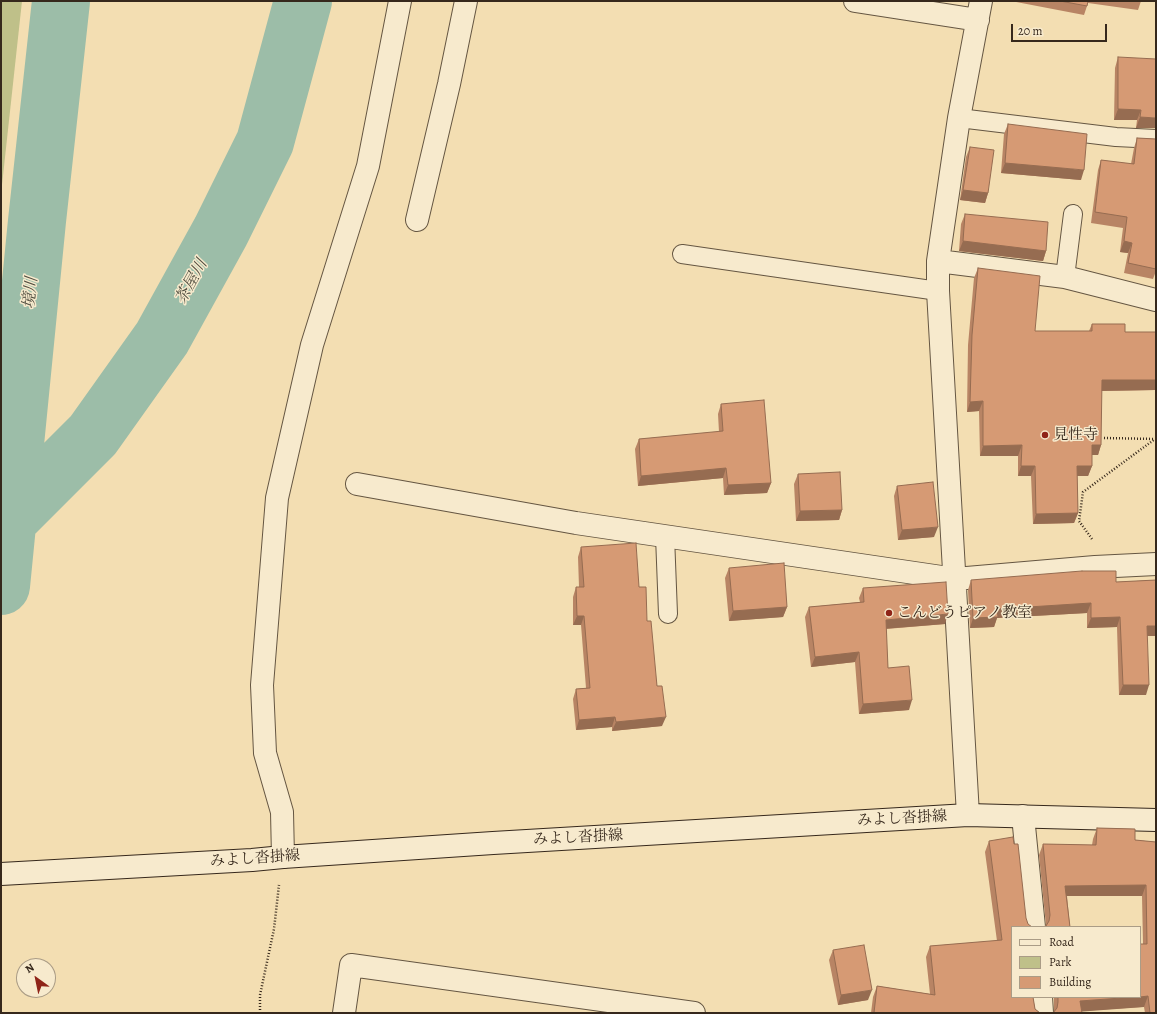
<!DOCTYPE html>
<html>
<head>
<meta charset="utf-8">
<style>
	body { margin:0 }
	#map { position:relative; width:1157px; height:1014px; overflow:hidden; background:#f3deb2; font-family:Alegreya,serif }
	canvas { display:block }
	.frame { position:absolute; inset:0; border:2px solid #36281c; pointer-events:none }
	.legend { position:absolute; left:1011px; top:926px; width:130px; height:72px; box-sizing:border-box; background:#f7eacd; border:1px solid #aa9c86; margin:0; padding:5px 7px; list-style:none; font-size:12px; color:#36281c }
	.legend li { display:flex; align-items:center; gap:8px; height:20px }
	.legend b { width:20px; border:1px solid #aa9c86 }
	.north { position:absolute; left:16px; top:958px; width:40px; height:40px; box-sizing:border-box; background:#f7eacd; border:1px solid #aa9c86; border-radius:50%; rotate:327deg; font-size:11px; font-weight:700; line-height:16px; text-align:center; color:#36281c }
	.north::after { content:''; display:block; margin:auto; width:14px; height:18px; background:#8f2418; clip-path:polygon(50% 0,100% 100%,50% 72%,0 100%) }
	.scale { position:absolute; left:1011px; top:24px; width:96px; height:18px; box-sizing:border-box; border:2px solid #36281c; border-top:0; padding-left:5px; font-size:12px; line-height:14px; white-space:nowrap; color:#36281c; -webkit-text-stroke:3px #f7eacd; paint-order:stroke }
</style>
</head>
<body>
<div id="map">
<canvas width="1157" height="1014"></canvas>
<div class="frame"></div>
<ul class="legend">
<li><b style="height:5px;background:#f7eacd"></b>Road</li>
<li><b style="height:11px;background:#bfc089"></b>Park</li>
<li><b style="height:11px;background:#d69a74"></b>Building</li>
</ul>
<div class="north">N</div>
<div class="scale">20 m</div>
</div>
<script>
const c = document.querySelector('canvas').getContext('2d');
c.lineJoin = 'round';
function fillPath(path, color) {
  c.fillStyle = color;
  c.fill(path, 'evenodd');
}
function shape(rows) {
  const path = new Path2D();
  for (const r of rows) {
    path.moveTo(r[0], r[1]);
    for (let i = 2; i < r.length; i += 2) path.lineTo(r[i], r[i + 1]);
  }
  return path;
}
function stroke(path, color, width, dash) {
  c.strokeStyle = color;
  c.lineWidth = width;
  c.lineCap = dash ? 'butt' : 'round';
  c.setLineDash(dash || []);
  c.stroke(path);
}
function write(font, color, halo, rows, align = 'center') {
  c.font = font + ' Alegreya,"Noto Serif JP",serif';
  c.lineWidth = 3;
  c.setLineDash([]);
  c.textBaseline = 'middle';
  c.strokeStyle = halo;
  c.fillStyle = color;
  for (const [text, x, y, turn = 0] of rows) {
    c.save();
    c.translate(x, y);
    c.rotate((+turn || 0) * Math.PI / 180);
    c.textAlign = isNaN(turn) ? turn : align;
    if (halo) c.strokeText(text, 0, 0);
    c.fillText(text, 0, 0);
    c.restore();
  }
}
fillPath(shape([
	[1,1,22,1,1,194]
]), '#bfc089');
stroke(shape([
	[7,521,93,435,162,338,221,231,265,142,303,1],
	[1,586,37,221,61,1]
]), '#9cbda8', 58);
const lane = shape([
	[959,118,1116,137,1156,139],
	[682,254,938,291],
	[1065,277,1073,214],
	[665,536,668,614]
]);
const street = shape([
	[855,1,978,20],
	[417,220,449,84,466,1],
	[938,261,1065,277,1156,300],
	[357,484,576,523,955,579,1095,567,1156,564],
	[968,815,938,291,938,261,959,118,981,1],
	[1023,816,1034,927],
	[283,857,282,812,265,753,262,685,277,498,312,345,368,166,400,1],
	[1041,997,1042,1013],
	[344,1013,351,965,694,1013]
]);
const secondary = shape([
	[1,874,252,860,283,857,493,843,968,815,1156,820]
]);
stroke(lane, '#655642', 20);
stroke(street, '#655642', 24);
stroke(secondary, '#36281c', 24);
stroke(shape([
	[1104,438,1156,439],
	[1092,539,1079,521,1083,492,1155,439],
	[260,1013,260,995,274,929,279,885]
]), '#36281c', 2.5, [1, 2]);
stroke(lane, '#f7eacd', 18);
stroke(street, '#f7eacd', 22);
stroke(secondary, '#f7eacd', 22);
fillPath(shape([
	[1011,1,1141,1,1138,10,1088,3,1084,15],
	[1118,57,1156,128,1136,128,1137,120,1114,120,1115,68],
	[1008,124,1081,180,1001,173,1004,134],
	[1137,138,1156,139,1156,271,1153,279,1124,273,1128,253,1120,252,1123,228,1091,223,1098,170,1101,160,1131,164,1134,148],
	[970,147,988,193,985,203,960,200,966,157],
	[965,214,1046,251,1043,261,959,251,961,224],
	[978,268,1035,331,1089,331,1092,324,1125,332,1156,332,1156,395,1155,395,1155,390,1101,391,1101,445,1098,455,1092,455,1092,466,1088,476,1077,476,1078,513,1074,523,1033,524,1031,476,1018,476,1018,456,980,456,979,411,967,412,968,345,974,278],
	[721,404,771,483,767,493,724,495,723,478,638,486,635,449,639,439,719,432,718,414],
	[798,474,842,510,839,520,796,521,794,484],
	[897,486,934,537,898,540,894,496],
	[581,547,639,587,647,621,657,686,662,726,612,731,612,727,576,730,573,699,576,689,586,688,581,625,573,625,573,597,576,587,579,587,578,557],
	[729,568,787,607,783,617,729,621,725,578],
	[971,580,1116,582,1156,580,1156,636,1147,636,1146,695,1119,695,1117,627,1087,628,1087,613,997,618,994,627,970,628,968,590],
	[863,588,945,624,886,629,888,668,909,710,859,714,855,662,811,667,805,617,809,607,860,602,859,598],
	[1097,828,1135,829,1135,840,1156,842,1156,1013,1145,1013,1144,1007,1142,1007,1081,1011,1082,1013,1053,1013,1054,1011,1054,997,1140,997,1140,944,1143,944,1142,896,1067,896,1070,927,1043,927,1046,925,1039,855,1043,844,1092,845,1093,839],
	[989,841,1012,927,1034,1003,1035,1009,1040,1013,871,1013,873,997,877,986,930,994,926,957,930,946,997,941,985,852],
	[833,950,868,1000,838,1005,829,960]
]), '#b88464');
fillPath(shape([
	[1118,109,1141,110,1137,120,1114,120],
	[1140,117,1156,118,1156,128,1136,128],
	[1005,163,1084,170,1081,180,1001,173],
	[963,190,988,193,985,203,960,200],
	[963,241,1046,251,1043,261,959,251],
	[1124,241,1132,243,1128,253,1120,252],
	[1102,380,1156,380,1156,386,1155,390,1098,391],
	[983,401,979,411,967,412,970,402],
	[1022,445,1018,456,980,456,983,446],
	[1092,445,1101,445,1098,455,1088,455],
	[1021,466,1035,466,1031,476,1018,476],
	[1077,466,1092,466,1088,476,1073,476],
	[726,468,723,478,638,486,641,476],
	[771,483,767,493,724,495,728,485],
	[842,510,839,520,796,521,800,511],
	[1078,513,1074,523,1033,524,1036,514],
	[938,527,934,537,898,540,902,530],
	[1091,603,1087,613,997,618,994,627,970,628,973,618,997,609],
	[787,607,783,617,729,621,733,611],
	[948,614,945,624,882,629,886,620],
	[577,616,584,616,581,625,573,625],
	[1120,617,1117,627,1087,628,1091,618],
	[1147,626,1156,626,1156,636,1143,636],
	[859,652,855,662,811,667,815,657],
	[1123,685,1149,685,1146,695,1119,695],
	[912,700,909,710,859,714,863,704],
	[615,717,612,727,576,730,579,720],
	[666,717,662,726,612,731,616,722],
	[1146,885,1142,896,1061,896,1065,886],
	[872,990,868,1000,838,1005,841,995],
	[1148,996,1144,1007,1076,1012,1080,1001]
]), '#966c51');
const building = shape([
	[1060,1,1088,1,1087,6,1060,1],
	[1118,57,1156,59,1156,118,1140,117,1141,110,1118,109,1118,57],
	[1008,124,1087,134,1084,170,1005,163,1008,124],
	[1137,138,1156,139,1156,269,1128,263,1132,243,1124,241,1127,217,1095,212,1101,160,1134,164,1137,138],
	[970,147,994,150,988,193,963,190,970,147],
	[965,214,1048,222,1046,251,963,241,965,214],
	[978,268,1040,276,1035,331,1092,331,1092,324,1125,324,1125,332,1156,332,1156,380,1102,380,1101,445,1092,445,1092,466,1077,466,1078,513,1036,514,1035,466,1021,466,1022,445,983,446,983,401,970,402,972,335,978,268],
	[764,400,771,483,728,485,726,468,641,476,639,439,723,431,721,404,764,400],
	[840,472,842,510,800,511,798,474,840,472],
	[933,482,938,527,902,530,897,486,933,482],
	[636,543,639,587,646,587,647,621,651,621,657,686,662,686,666,717,616,722,615,717,579,720,576,689,590,688,584,616,577,616,576,587,584,587,581,547,636,543],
	[784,563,787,607,733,611,729,568,784,563],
	[1082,571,1116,571,1116,582,1156,580,1156,626,1147,626,1149,685,1123,685,1120,617,1091,618,1091,603,997,609,998,617,973,618,971,580,1082,571],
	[946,582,948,614,886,620,888,668,909,666,912,700,863,704,859,652,815,657,809,607,864,602,863,588,946,582],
	[1097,828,1135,829,1135,840,1156,842,1156,1013,1150,1013,1148,996,1140,997,1140,944,1147,944,1146,885,1065,886,1070,927,1043,927,1046,926,1049,921,1050,915,1043,844,1096,845,1097,828],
	[1013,837,1014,844,1018,844,1026,918,1028,924,1032,927,1012,927,1012,997,1033,997,1035,1009,1040,1013,874,1013,877,986,935,995,930,946,1002,940,989,841,1013,837],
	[864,945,872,990,841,995,833,950,864,945],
	[1058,997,1135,997,1080,1001,1082,1013,1053,1013,1057,1008,1058,1002,1058,997]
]);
fillPath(building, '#d69a74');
stroke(building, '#966c51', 1);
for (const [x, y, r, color] of [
	[1045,435,4,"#8f2418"],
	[889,613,4,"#8f2418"]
]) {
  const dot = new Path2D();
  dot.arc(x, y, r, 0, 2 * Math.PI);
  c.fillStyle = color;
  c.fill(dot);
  stroke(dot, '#f7eacd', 1.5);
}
write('15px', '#36281c', '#f7eacd', [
	["見性寺",1053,435],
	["こんどうピアノ教室",897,613]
], 'left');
write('15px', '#36281c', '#f7eacd', [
	["みよし沓掛線",902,819,-3],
	["みよし沓掛線",578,838,-3],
	["みよし沓掛線",255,859,-4]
]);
write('italic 16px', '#504d3f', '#f7eacd', [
	["茶屋川",192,282,-61],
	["境川",31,293,-84]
]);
</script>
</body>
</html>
